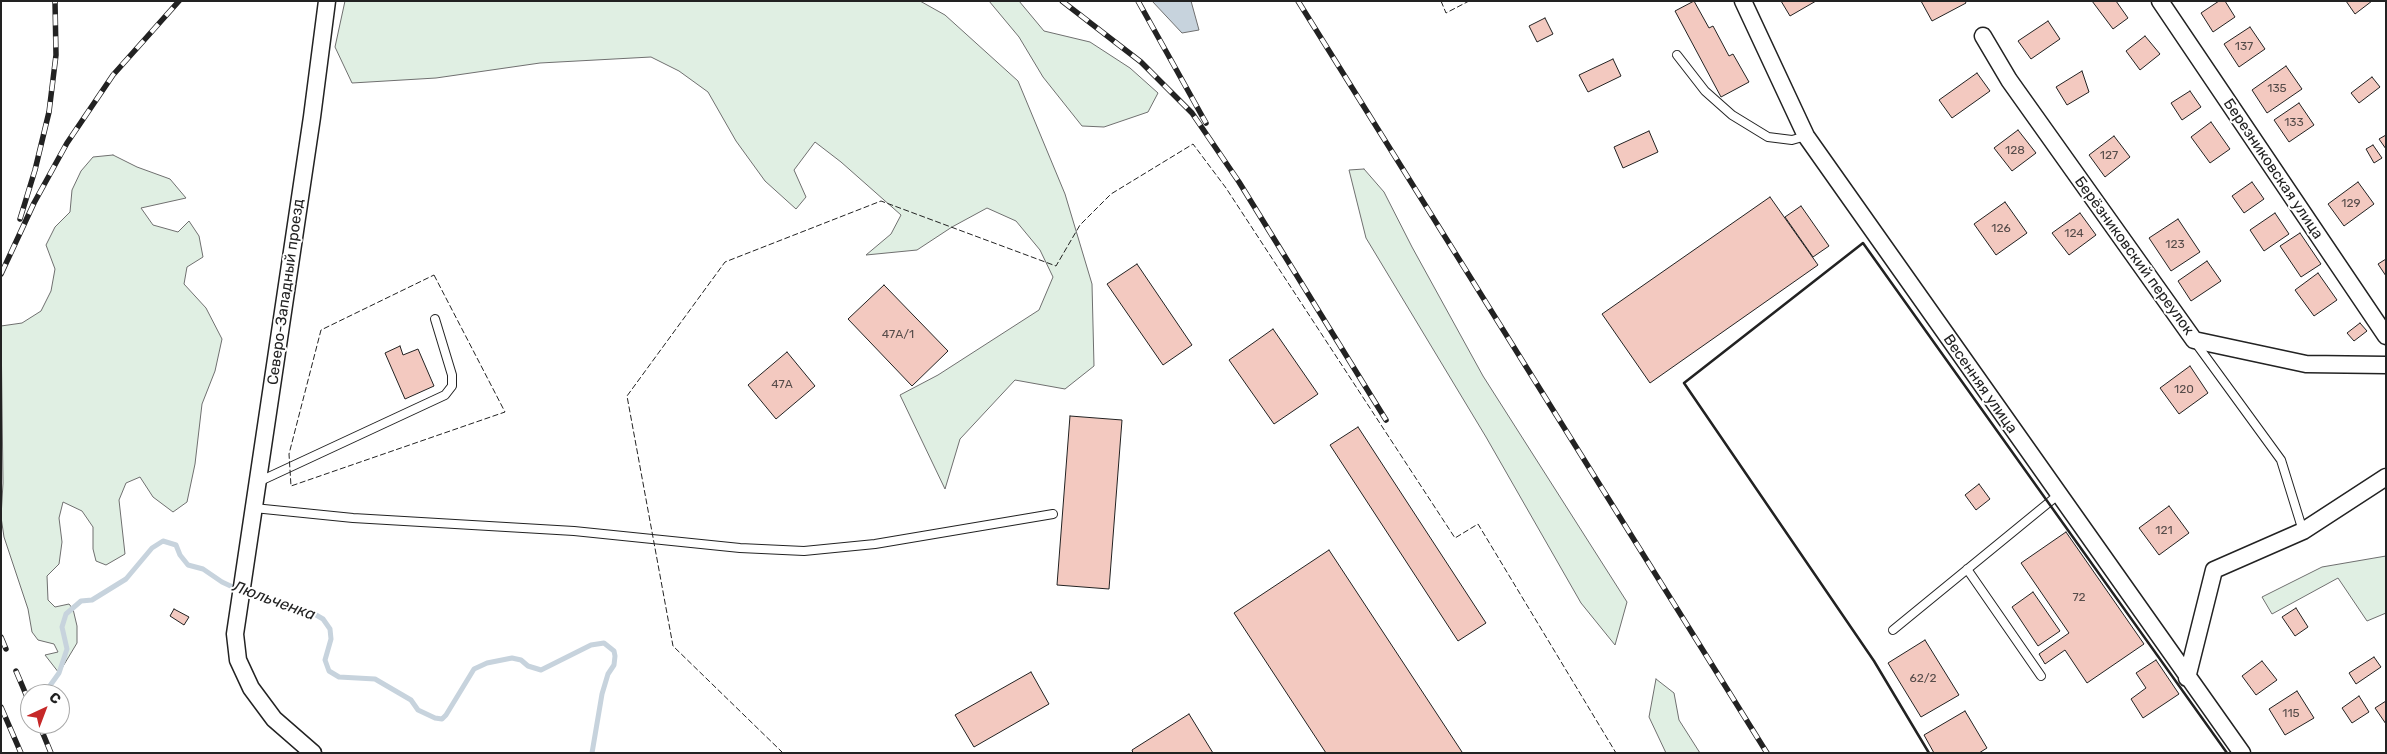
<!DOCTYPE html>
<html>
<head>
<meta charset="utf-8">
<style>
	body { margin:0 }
	#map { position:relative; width:2387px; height:754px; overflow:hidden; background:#fff; font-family:Rubik,sans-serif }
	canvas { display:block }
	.frame { position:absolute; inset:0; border:2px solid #222; pointer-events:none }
	.north { position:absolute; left:20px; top:684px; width:50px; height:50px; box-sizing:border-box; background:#fff; border:1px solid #a7a7a7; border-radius:50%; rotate:43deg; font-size:14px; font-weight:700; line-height:20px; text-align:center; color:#222 }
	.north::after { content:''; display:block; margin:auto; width:18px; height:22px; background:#c62828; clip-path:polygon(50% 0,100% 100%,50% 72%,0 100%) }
</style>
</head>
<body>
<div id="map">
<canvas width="2387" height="754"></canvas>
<div class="frame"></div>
<div class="north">С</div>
</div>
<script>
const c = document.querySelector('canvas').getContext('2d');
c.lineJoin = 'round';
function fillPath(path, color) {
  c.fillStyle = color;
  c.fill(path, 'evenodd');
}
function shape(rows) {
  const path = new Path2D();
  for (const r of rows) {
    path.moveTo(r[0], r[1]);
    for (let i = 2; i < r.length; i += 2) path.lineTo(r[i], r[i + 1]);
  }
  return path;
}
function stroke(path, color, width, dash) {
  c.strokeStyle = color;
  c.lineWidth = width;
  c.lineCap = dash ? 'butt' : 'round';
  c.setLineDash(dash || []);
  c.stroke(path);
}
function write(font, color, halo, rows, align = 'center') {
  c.font = font + ' Rubik,sans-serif';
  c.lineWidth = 4;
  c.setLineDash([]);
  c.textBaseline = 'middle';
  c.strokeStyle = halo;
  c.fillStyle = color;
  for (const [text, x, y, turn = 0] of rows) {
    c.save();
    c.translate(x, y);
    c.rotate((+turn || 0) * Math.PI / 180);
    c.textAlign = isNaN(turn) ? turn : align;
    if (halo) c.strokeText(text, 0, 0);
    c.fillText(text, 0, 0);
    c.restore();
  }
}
const green = shape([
	[345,1,920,1,945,15,1018,81,1065,194,1092,284,1094,366,1065,389,1015,380,960,439,945,489,900,395,938,375,1039,310,1053,277,1040,250,1016,221,987,208,952,227,917,250,866,255,891,234,901,215,841,162,815,142,794,170,806,197,796,209,765,181,736,141,708,92,679,71,651,57,540,63,436,78,352,83,335,47,345,1],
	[989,1,1019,1,1044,31,1090,42,1130,68,1158,93,1148,112,1104,127,1082,126,1043,77,1019,37,989,1],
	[113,155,137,167,170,179,186,198,141,208,153,225,178,232,189,221,199,236,203,257,187,267,184,284,206,308,222,339,215,371,202,404,195,464,187,502,173,512,153,497,140,477,126,483,119,500,125,554,106,565,96,561,93,549,93,527,82,511,63,502,59,518,62,542,59,564,47,576,48,600,55,607,69,604,73,609,77,626,77,643,59,673,45,655,58,652,54,644,38,640,32,632,28,609,4,537,1,517,3,483,1,326,22,323,41,311,51,291,55,269,46,245,55,227,70,212,72,190,81,171,93,157,113,155],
	[1364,169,1384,192,1412,247,1483,376,1627,602,1615,645,1581,603,1486,437,1366,238,1349,170,1364,169],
	[2386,556,2386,613,2367,621,2338,578,2272,614,2262,597,2322,567,2386,556],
	[1656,679,1674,693,1679,720,1700,753,1666,753,1649,717,1656,679]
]);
fillPath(green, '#e0efe3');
stroke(green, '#6f6f6f', 1);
const water = shape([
	[1152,1,1191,1,1199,30,1182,33,1152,1]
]);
fillPath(water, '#c7d3dd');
stroke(water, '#6f6f6f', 1);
stroke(shape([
	[44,694,59,673,67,649,62,627,66,614,81,601,92,600,126,579,152,548,163,541,176,545,180,555,188,565,203,569,222,582,252,596,311,612,323,619,330,629,331,639,325,660,329,671,339,677,375,679,411,700,418,710,435,718,442,719,446,715,474,669,487,663,512,658,521,660,528,666,541,670,591,645,604,643,614,651,615,656,614,665,608,674,602,694,592,753]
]), '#c7d3dd', 5);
const building = shape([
	[1694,1,1709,28,1713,26,1729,56,1733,54,1749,82,1721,97,1675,11,1694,1],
	[1781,1,1816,1,1790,16,1781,1],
	[1921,1,1965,1,1966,3,1932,21,1921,1],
	[2092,1,2116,1,2128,18,2113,29,2092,1],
	[2219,1,2225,1,2235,17,2213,32,2201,13,2219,1],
	[2346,1,2372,1,2355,14,2346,1],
	[1545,18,1553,34,1537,42,1529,26,1545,18],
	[2048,21,2060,39,2031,59,2018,41,2048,21],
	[2250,27,2265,49,2239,67,2224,44,2250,27],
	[2145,36,2160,54,2140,70,2126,51,2145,36],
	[1613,59,1621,76,1588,92,1579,75,1613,59],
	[2286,66,2302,89,2267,113,2252,90,2286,66],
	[2082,71,2089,92,2067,105,2056,87,2082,71],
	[1977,73,1990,91,1952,118,1939,100,1977,73],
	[2372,77,2380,87,2359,103,2351,93,2372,77],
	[2190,91,2201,107,2182,120,2171,103,2190,91],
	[2299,103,2314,125,2289,142,2274,120,2299,103],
	[2211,122,2230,149,2210,163,2191,137,2211,122],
	[2018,130,2036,153,2012,171,1994,148,2018,130],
	[1649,131,1658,152,1623,168,1614,147,1649,131],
	[2386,135,2386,149,2379,139,2386,135],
	[2114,136,2130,157,2105,177,2089,155,2114,136],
	[2373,145,2382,158,2374,163,2366,149,2373,145],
	[2252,182,2264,199,2244,213,2232,196,2252,182],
	[2358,182,2374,204,2344,226,2328,204,2358,182],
	[1770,197,1818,265,1650,383,1602,314,1770,197],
	[2005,202,2027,233,1996,255,1974,224,2005,202],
	[1801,206,1829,246,1813,257,1785,217,1801,206],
	[2080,213,2096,235,2069,255,2052,233,2080,213],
	[2275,213,2289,234,2264,251,2250,230,2275,213],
	[2178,219,2200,252,2171,271,2149,238,2178,219],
	[2300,233,2321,264,2301,277,2280,246,2300,233],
	[2386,259,2386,276,2378,264,2386,259],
	[2207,261,2221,281,2191,301,2178,281,2207,261],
	[1137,264,1192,345,1163,365,1107,284,1137,264],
	[2318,273,2337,300,2314,316,2295,290,2318,273],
	[884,285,948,351,912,386,848,319,884,285],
	[2360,323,2367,331,2354,341,2347,333,2360,323],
	[1273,329,1318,394,1274,424,1229,360,1273,329],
	[400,346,403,355,418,349,434,386,405,399,385,353,400,346],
	[787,352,815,386,776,419,748,385,787,352],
	[2190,366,2208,393,2179,414,2160,388,2190,366],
	[1070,416,1122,420,1109,589,1057,585,1070,416],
	[1358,427,1486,623,1458,641,1330,445,1358,427],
	[1979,484,1990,499,1976,510,1965,495,1979,484],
	[2169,506,2189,533,2159,555,2139,528,2169,506],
	[2066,532,2144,644,2087,683,2065,650,2045,664,2039,654,2069,633,2021,563,2066,532],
	[1329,550,1462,752,1462,753,1326,753,1234,613,1329,550],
	[2033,592,2060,631,2038,646,2012,607,2033,592],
	[2296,608,2308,627,2295,636,2282,617,2296,608],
	[174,609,189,617,184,625,170,616,174,609],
	[1925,640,1959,695,1921,717,1888,663,1925,640],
	[2374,657,2381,667,2356,684,2349,673,2374,657],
	[2156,660,2179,694,2143,718,2131,699,2146,688,2136,673,2156,660],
	[2262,661,2277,680,2256,695,2242,676,2262,661],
	[1031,672,1049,704,974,747,955,715,1031,672],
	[2297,691,2314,718,2285,735,2269,709,2297,691],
	[2359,696,2369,712,2352,723,2342,708,2359,696],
	[2386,701,2386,724,2375,708,2386,701],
	[1965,711,1987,748,1979,753,1934,753,1924,735,1965,711],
	[1189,714,1213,753,1133,753,1132,750,1189,714]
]);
fillPath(building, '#f3c9c0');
stroke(building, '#222', 1);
const service = shape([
	[1677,55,1705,91,1732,115,1768,137,1792,140,1806,136],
	[2195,342,2281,460,2303,531],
	[258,482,445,395,452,386,452,375,435,319],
	[254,508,353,518,574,531,740,548,804,551,875,544,1053,514],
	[1967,569,2041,676],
	[1893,630,2058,495]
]);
const minor = shape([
	[1743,1,1806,136,2242,753],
	[2160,1,2386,336],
	[1983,36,2009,80,2194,340,2306,364,2386,365],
	[2187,678,2214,570,2303,531,2386,477],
	[313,753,274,719,251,688,238,660,235,634,312,117,327,1]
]);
stroke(service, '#222', 10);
stroke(minor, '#222', 19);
stroke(service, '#fff', 8);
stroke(minor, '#fff', 16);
const rail = shape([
	[1062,1,1141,62,1192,113,1239,182,1386,420],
	[1138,1,1206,123],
	[1298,1,1767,753],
	[20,219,35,170,49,112,56,55,55,1],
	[1,274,34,203,67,143,113,75,179,1],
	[1,637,6,649],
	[16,671,30,704],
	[1,707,21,753],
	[39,724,51,753]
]);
stroke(rail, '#222', 5.5);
stroke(rail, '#fff', 4, [11]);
stroke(shape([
	[1441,1,1446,13,1469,1],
	[434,275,505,412,291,486,289,454,321,330,434,275],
	[783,753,673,646,627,396,725,262,881,201,1056,266,1080,225,1111,194,1193,144,1226,188,1455,538,1478,524,1616,753]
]), '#222', 1, [6, 2.5]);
stroke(shape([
	[1929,753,1874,661,1684,383,1863,243,2227,753]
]), '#222', 2.5);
write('12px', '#564c4a', null, [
	["137",2244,47],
	["135",2277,89],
	["133",2294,123],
	["128",2015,151],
	["127",2109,156],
	["129",2351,204],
	["126",2001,229],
	["124",2074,234],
	["123",2175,245],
	["47А/1",898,335],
	["47А",782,385],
	["120",2184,390],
	["121",2164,531],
	["72",2079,598],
	["62/2",1923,679],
	["115",2291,714]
]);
write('15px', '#222', '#fff', [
	["Березниковская улица",2273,169,56],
	["Берёзниковский переулок",2134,256,54],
	["Северо-Западный проезд",286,292,-82],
	["Весенняя улица",1980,384,55]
]);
write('italic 16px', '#222', '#fff', [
	["Люльченка",274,601,20]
]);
</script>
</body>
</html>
